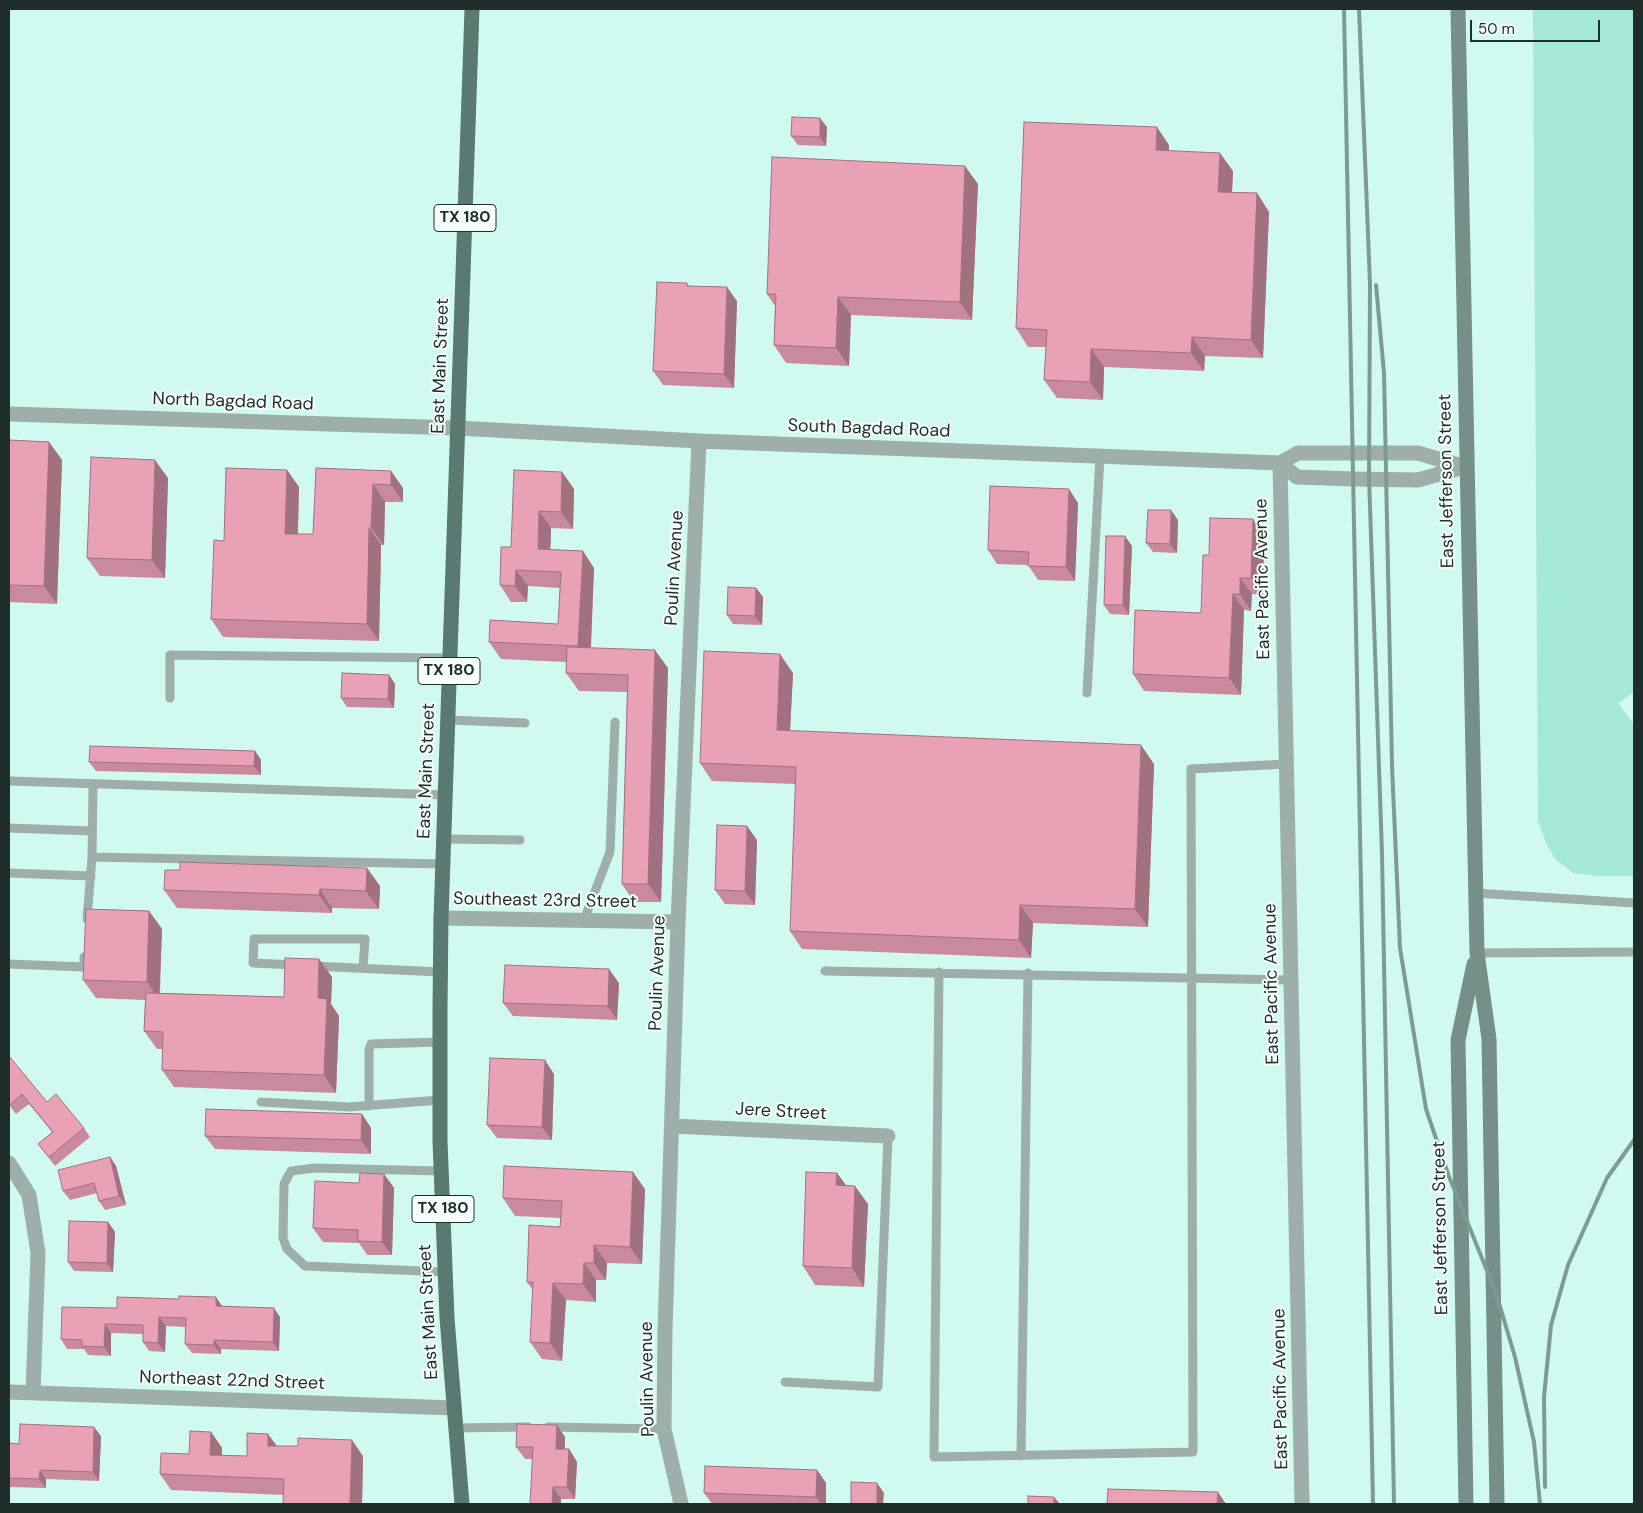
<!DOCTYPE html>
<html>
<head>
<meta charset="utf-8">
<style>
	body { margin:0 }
	#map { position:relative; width:1643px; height:1513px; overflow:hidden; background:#d0faef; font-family:"DM Sans",sans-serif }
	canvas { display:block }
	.frame { position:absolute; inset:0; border:10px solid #1f2e2b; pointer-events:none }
	.scale { position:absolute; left:1470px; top:20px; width:130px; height:22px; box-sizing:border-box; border:2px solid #1f2e2b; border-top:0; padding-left:6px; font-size:15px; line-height:18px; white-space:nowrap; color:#1f2e2b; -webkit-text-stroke:4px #f6fefc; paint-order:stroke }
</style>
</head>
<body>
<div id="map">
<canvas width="1643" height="1513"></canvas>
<div class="frame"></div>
<div class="scale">50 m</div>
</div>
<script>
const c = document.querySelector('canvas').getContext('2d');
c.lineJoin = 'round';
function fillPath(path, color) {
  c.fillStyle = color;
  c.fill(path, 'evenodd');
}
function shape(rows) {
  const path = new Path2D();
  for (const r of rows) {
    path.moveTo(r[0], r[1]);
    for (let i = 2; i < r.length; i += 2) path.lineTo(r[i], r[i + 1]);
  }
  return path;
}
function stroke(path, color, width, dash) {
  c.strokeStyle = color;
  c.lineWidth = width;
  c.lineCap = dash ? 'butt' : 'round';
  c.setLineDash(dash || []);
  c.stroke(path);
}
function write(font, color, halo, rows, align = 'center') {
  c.font = font + ' "DM Sans",sans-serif';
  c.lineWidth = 4;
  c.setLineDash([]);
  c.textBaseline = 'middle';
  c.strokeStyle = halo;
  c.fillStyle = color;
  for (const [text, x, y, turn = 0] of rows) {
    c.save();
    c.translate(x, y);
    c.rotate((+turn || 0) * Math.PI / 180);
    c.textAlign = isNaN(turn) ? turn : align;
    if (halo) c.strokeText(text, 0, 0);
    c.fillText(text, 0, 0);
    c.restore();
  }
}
fillPath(shape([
	[1533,9,1634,9,1634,692,1618,703,1634,725,1634,876,1599,876,1573,873,1556,860,1546,843,1538,821]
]), '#a4e8d8');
stroke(shape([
	[1087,693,1100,456],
	[170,698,170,655,450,658],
	[448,720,525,723],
	[9,781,445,795],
	[9,828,92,831],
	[444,839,520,840],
	[92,857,93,785],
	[9,873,91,876],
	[1475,893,1634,903],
	[87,919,92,857,443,864],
	[584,920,610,852,615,722],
	[1477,953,1634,952],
	[9,964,84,967,84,957],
	[295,965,253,963,254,939,365,939,363,968],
	[313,966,440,972],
	[825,971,1290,980],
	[939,972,934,1457,1193,1452,1191,769,1286,764],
	[261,1102,349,1107,440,1100],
	[369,1106,369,1050,371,1044,440,1042],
	[441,1171,315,1168,291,1171,284,1184,283,1238,287,1249,305,1266,445,1272],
	[785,1382,878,1387,888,1136],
	[548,1427,664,1429],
	[455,1428,528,1427],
	[1021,1456,1028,973]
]), '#9eafaa', 9);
stroke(shape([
	[457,428,699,441,1280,463,1298,453,1418,453,1465,467],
	[1280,463,1302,1504],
	[1280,463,1297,477,1354,479,1418,480,1464,467],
	[441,918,678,922],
	[672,1126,888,1136],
	[9,1163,29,1195,38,1253,33,1393],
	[9,1392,454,1408],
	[681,1504,664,1429,665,1330,678,922,699,441]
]), '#9eafaa', 15);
stroke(shape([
	[9,414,457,428]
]), '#9eafaa', 15);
stroke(shape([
	[1458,9,1477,953,1489,1039,1497,1504],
	[1466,1504,1458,1040,1474,964]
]), '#768f89', 15);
stroke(shape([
	[462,1504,447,1318,440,1141,440,1008,441,918,472,9]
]), '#5a7971', 15);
stroke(shape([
	[1344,9,1373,1504],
	[1359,9,1370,284,1369,478,1382,854,1394,1504],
	[1376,285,1384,373,1392,766,1400,948,1426,1109,1448,1174,1496,1293,1515,1357,1534,1442,1540,1504],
	[1545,1487,1544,1397,1551,1325,1568,1265,1607,1178,1634,1140]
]), '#7d9b93', 4);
fillPath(shape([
	[827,127,826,146,798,145,791,136],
	[1169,145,1169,151,1233,171,1232,192,1257,193,1269,212,1263,358,1205,356,1204,371,1104,367,1103,400,1057,398,1044,380,1046,347,1028,347,1016,328],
	[978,184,972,320,851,315,849,366,786,363,774,345,775,306,767,294],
	[687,283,689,286,737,301,734,388,663,385,653,371],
	[9,440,49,442,62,460,57,604,9,602],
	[316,468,391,471,403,488,403,502,385,502,384,545,381,545,379,641,223,637,211,619,224,541,287,470,299,487,298,534,313,534],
	[562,472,574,489,573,529,551,528,550,549,594,568,591,648,668,668,661,902,634,902,622,884,627,692,579,691,566,673,566,662,501,659,489,642,558,624,560,588,528,586,527,602,511,602,500,585,511,547],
	[168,478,165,578,100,576,87,558],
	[1078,503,1075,581,1038,580,1028,565,997,564,988,550],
	[1178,520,1177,553,1153,552,1146,543],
	[1264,536,1263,595,1252,594,1251,611,1244,610,1241,695,1144,691,1133,674,1201,613,1209,555],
	[1132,546,1129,615,1110,614,1104,605],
	[756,588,763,597,762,625,733,624,727,615],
	[793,673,790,731,1154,764,1148,927,1033,923,1031,958,802,949,790,931,796,784,712,781,700,763],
	[389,675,395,684,394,708,347,707,341,698],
	[255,751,261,760,261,775,96,771,89,762],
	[757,840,755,905,725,904,715,890],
	[367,868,380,886,379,909,332,908,332,913,177,908,164,890,180,870],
	[149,911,162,929,160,993,284,997,319,959,332,977,331,1004,339,1016,336,1093,174,1087,162,1070,163,1049,157,1049,144,1031,145,1000,96,998,83,980],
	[619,983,617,1020,513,1016,503,1003],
	[9,1056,47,1102,84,1128,90,1137,55,1166,38,1144,52,1132,29,1104,16,1114,9,1105],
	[554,1074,552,1140,497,1138,487,1125],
	[362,1114,371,1128,371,1154,215,1149,205,1136],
	[110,1157,116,1166,126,1205,105,1210,99,1201,97,1193,70,1200,63,1191],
	[837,1173,846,1185,868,1204,864,1287,815,1285,803,1266],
	[384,1174,394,1188,392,1255,367,1255,359,1243,323,1242,313,1228,359,1183],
	[645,1189,642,1264,607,1263,606,1280,596,1280,596,1302,566,1300,562,1361,542,1359,530,1342,533,1290,527,1282,560,1227,561,1218,515,1216,503,1198],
	[108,1222,115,1232,113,1272,74,1271,68,1262],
	[222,1306,280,1317,279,1351,221,1349,221,1354,192,1353,185,1344,186,1327,166,1326,165,1352,149,1351,143,1342,143,1334,111,1333,111,1356,88,1355,84,1349,67,1349,61,1339,117,1308],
	[557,1425,565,1437,565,1449,569,1449,577,1462,575,1499,561,1499,561,1504,531,1504,532,1459,525,1459,516,1447],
	[211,1432,222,1448,222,1455,247,1456,277,1446,363,1456,362,1504,283,1504,284,1495,171,1490,160,1474,189,1454],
	[101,1436,99,1481,46,1479,46,1488,9,1487,9,1443,19,1444],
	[817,1470,826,1483,826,1504,712,1504,704,1493]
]), '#c88a9c');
fillPath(shape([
	[820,118,827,127,826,146,820,137],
	[1157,127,1169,145,1168,169,1156,150],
	[1220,153,1233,171,1231,210,1218,192],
	[965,166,978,184,972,320,960,302],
	[1257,193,1269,212,1263,358,1251,340],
	[727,287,737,301,734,388,724,374],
	[838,297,851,315,849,366,836,348],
	[1192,337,1205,356,1204,371,1191,353],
	[1091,349,1104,367,1103,400,1090,382],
	[49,442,62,460,57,604,44,586],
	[155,460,168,478,165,578,152,560],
	[287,470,299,487,297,551,285,534],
	[391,471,403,488,403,502,391,485],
	[562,472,574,489,573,529,561,512],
	[373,484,385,502,384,545,371,528],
	[1069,489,1078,503,1075,581,1066,567],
	[1171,510,1178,520,1177,553,1170,544],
	[539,511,551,528,550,565,538,549],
	[1253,519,1264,536,1263,595,1251,578],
	[369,528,381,545,379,641,367,624],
	[1125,536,1132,546,1129,615,1123,605],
	[583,551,594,568,590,663,578,646],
	[516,570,528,586,527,602,515,586],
	[1240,578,1252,594,1251,611,1240,594],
	[756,588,763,597,762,625,755,616],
	[1233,594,1244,610,1241,695,1229,678],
	[655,650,668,668,661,902,648,884],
	[780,654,793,673,789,749,777,730],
	[389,675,395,684,394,708,388,699],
	[1141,745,1154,764,1148,927,1135,909],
	[255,751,261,760,261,775,254,766],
	[747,826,757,840,755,905,745,891],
	[367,868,380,886,379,909,366,891],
	[320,889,332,908,332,913,319,895],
	[1020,905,1033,923,1031,958,1019,940],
	[149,911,162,929,159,1000,147,982],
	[319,959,332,977,331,1004,339,1016,336,1093,324,1075,318,998],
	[609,969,619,983,617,1020,608,1006],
	[545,1060,554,1074,552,1140,542,1127],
	[362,1114,371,1128,371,1154,361,1140],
	[110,1157,116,1166,126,1205,119,1196],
	[633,1172,645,1189,642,1264,630,1247],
	[837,1173,850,1191,836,1185],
	[384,1174,394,1188,392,1255,382,1242],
	[855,1186,868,1204,864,1287,852,1268],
	[108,1222,115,1232,113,1272,107,1263],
	[594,1245,607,1263,606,1280,594,1263],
	[584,1263,596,1280,596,1302,583,1284],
	[553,1283,566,1300,562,1361,550,1343],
	[216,1297,222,1306,216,1306],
	[274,1308,280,1317,279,1351,273,1342],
	[159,1317,166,1326,165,1352,158,1343],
	[105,1324,111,1333,111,1356,104,1347],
	[214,1340,221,1349,221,1354,214,1345],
	[557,1425,565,1437,565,1461,556,1449],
	[94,1427,101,1436,99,1481,93,1472],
	[211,1432,222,1448,221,1471,210,1455],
	[268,1434,280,1450,268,1446],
	[352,1440,363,1456,362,1504,350,1504],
	[569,1449,577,1462,575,1499,567,1487],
	[40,1470,46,1479,46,1488,39,1479],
	[817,1470,826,1483,826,1504,821,1504,816,1497],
	[877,1483,884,1493,883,1504,877,1504],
	[553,1487,561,1499,561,1504,552,1504],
	[1218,1492,1226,1504,1217,1504],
	[1054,1497,1060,1504,1054,1504]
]), '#a2717f');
const building = shape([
	[792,117,820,118,820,137,791,136,792,117],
	[1024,122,1157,127,1156,150,1220,153,1218,192,1257,193,1251,340,1192,337,1191,353,1091,349,1090,382,1044,380,1047,330,1016,328,1024,122],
	[772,157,965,166,960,302,838,297,836,348,774,345,776,294,767,294,772,157],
	[657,282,687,283,687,286,727,287,724,374,653,371,657,282],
	[9,440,49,442,44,586,9,585,9,440],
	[91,457,155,460,152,560,87,558,91,457],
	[226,468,287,470,285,534,313,534,316,468,391,471,391,485,373,484,371,528,369,528,367,624,211,619,214,540,224,541,226,468],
	[514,470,562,472,561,512,539,511,538,549,583,551,578,646,489,642,490,620,558,624,561,572,516,570,515,586,500,585,501,547,511,547,514,470],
	[990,486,1069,489,1066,567,1028,566,1029,552,988,550,990,486],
	[1148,510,1171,510,1170,544,1146,543,1148,510],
	[1210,518,1253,519,1251,578,1240,578,1240,594,1233,594,1229,678,1133,674,1135,610,1201,613,1203,555,1209,555,1210,518],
	[1106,536,1125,536,1123,605,1104,605,1106,536],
	[728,587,756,588,755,616,727,615,728,587],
	[567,647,655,650,648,884,622,884,628,675,566,673,567,647],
	[704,651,780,654,777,730,1141,745,1135,909,1020,905,1019,940,790,931,796,767,700,763,704,651],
	[342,673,389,675,388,699,341,698,342,673],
	[90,746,255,751,254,766,89,762,90,746],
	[717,825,747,826,745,891,715,890,717,825],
	[180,862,367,868,366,891,320,889,319,895,164,890,165,870,180,870,180,862],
	[86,909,149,911,147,982,83,980,86,909],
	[285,958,319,959,318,998,327,999,324,1075,162,1070,163,1032,144,1031,146,993,284,997,285,958],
	[505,965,609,969,608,1006,503,1003,505,965],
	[9,1056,47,1102,56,1094,84,1128,49,1157,38,1144,53,1132,22,1094,10,1105,9,1103,9,1056],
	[490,1058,545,1060,542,1127,487,1125,490,1058],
	[206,1109,362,1114,361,1140,205,1136,206,1109],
	[110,1157,119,1196,99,1201,94,1183,63,1191,58,1170,110,1157],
	[504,1166,633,1172,630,1247,594,1245,594,1263,584,1263,583,1284,553,1283,550,1343,530,1342,533,1282,527,1282,529,1225,560,1227,562,1201,503,1198,504,1166],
	[806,1172,837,1173,836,1185,855,1186,852,1268,803,1266,806,1172],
	[360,1173,384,1174,382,1242,358,1241,358,1230,313,1228,315,1181,359,1183,360,1173],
	[69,1221,108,1222,107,1263,68,1262,69,1221],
	[179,1296,216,1297,216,1306,274,1308,273,1342,214,1340,214,1345,185,1344,186,1318,159,1317,158,1343,143,1342,143,1325,105,1324,104,1347,82,1346,82,1340,61,1339,62,1307,117,1308,117,1297,179,1299,179,1296],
	[20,1424,94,1427,93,1472,40,1470,39,1479,9,1478,9,1443,19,1444,20,1424],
	[517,1424,557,1425,556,1449,569,1449,567,1487,553,1487,552,1504,530,1504,533,1447,516,1447,517,1424],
	[190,1431,211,1432,210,1455,247,1456,247,1433,268,1434,268,1446,298,1446,298,1438,352,1440,350,1504,283,1504,284,1479,160,1474,161,1453,189,1454,190,1431],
	[705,1466,817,1470,816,1497,704,1493,705,1466],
	[851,1482,877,1483,877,1504,851,1504,851,1482],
	[1108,1489,1218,1492,1217,1504,1107,1504,1108,1489],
	[1028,1496,1054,1497,1054,1504,1028,1504,1028,1496]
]);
fillPath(building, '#e8a1b5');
stroke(building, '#a2717f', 1);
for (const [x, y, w] of [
	[465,218,62],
	[449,671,62],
	[443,1209,62]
]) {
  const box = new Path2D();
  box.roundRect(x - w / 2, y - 13.5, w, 27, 4);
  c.fillStyle = '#f6fefc';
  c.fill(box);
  stroke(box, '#1f2e2b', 1);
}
write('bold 16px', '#1f2e2b', null, [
	["TX 180",465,218],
	["TX 180",449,671],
	["TX 180",443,1209]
]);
write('18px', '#1f2e2b', '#f6fefc', [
	["East Main Street",441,366,-88],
	["North Bagdad Road",233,402,2],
	["South Bagdad Road",869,429,2],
	["East Jefferson Street",1447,481,-91],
	["Poulin Avenue",675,568,-87],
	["East Pacific Avenue",1263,579,-91],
	["East Main Street",427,771,-88],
	["Southeast 23rd Street",545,901,1],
	["Poulin Avenue",658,973,-88],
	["East Pacific Avenue",1272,984,-91],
	["Jere Street",781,1112,3],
	["East Jefferson Street",1441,1228,-91],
	["East Main Street",429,1312,-93],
	["Poulin Avenue",648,1379,-91],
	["Northeast 22nd Street",232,1381,2],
	["East Pacific Avenue",1281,1389,-91]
]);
</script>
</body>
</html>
